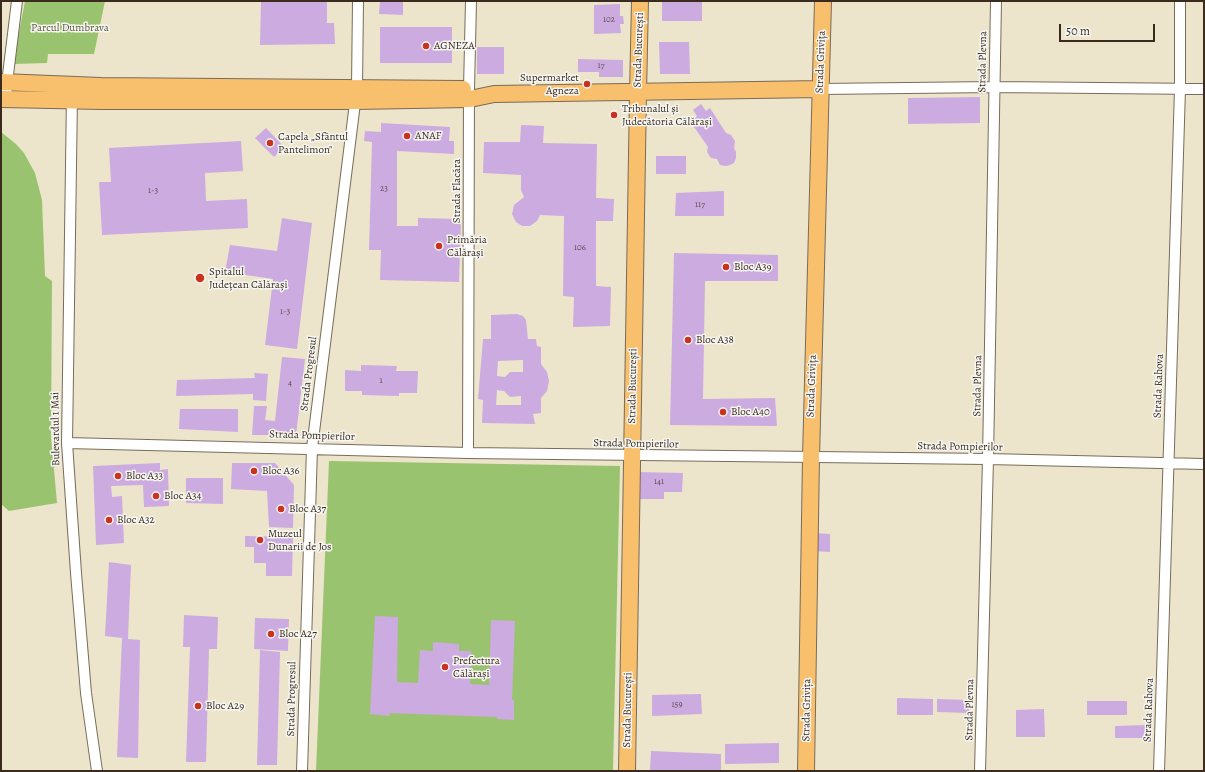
<!DOCTYPE html>
<html>
<head>
<meta charset="utf-8">
<style>
	body { margin:0 }
	#map { position:relative; width:1205px; height:772px; overflow:hidden; background:#ece5cb; font-family:Alegreya,serif }
	canvas { display:block }
	.frame { position:absolute; inset:0; border:2px solid #3b2a1e; pointer-events:none }
	.scale { position:absolute; left:1059px; top:24px; width:96px; height:18px; box-sizing:border-box; border:2px solid #3b2a1e; border-top:0; padding-left:5px; font-size:12px; line-height:14px; white-space:nowrap; color:#3b2a1e; -webkit-text-stroke:3px #f6f6f2; paint-order:stroke }
</style>
</head>
<body>
<div id="map">
<canvas width="1205" height="772"></canvas>
<div class="frame"></div>
<div class="scale">50 m</div>
</div>
<script>
const c = document.querySelector('canvas').getContext('2d');
c.lineJoin = 'round';
function fillPath(path, color) {
  c.fillStyle = color;
  c.fill(path, 'evenodd');
}
function shape(rows) {
  const path = new Path2D();
  for (const r of rows) {
    path.moveTo(r[0], r[1]);
    for (let i = 2; i < r.length; i += 2) path.lineTo(r[i], r[i + 1]);
  }
  return path;
}
function stroke(path, color, width, dash) {
  c.strokeStyle = color;
  c.lineWidth = width;
  c.lineCap = dash ? 'butt' : 'round';
  c.setLineDash(dash || []);
  c.stroke(path);
}
function write(font, color, halo, rows, align = 'center') {
  c.font = font + ' Alegreya,serif';
  c.lineWidth = 3;
  c.setLineDash([]);
  c.textBaseline = 'middle';
  c.strokeStyle = halo;
  c.fillStyle = color;
  for (const [text, x, y, turn = 0] of rows) {
    c.save();
    c.translate(x, y);
    c.rotate((+turn || 0) * Math.PI / 180);
    c.textAlign = isNaN(turn) ? turn : align;
    if (halo) c.strokeText(text, 0, 0);
    c.fillText(text, 0, 0);
    c.restore();
  }
}
fillPath(shape([
	[25,1,105,1,94,54,48,54,47,63,13,64],
	[1,132,16,144,24,153,35,173,42,200,45,276,52,281,51,437,57,503,9,511,1,504],
	[329,461,620,466,613,771,316,771]
]), '#9ac370');
fillPath(shape([
	[261,1,327,1,327,23,334,23,335,44,260,45],
	[380,1,403,1,403,15,379,14],
	[662,1,702,1,702,21,662,21],
	[620,4,620,16,623,16,624,24,620,24,621,33,594,34,594,5],
	[380,27,452,27,452,63,380,63],
	[659,42,689,42,690,74,660,74],
	[477,47,504,47,504,74,477,74],
	[578,59,623,60,623,77,599,77,599,72,578,72],
	[980,97,980,123,908,124,908,98],
	[701,104,706,111,710,108,726,133,731,135,735,141,734,148,736,152,736,158,734,163,730,165,726,166,720,165,717,159,711,158,707,152,708,147,690,121,697,116,693,110],
	[381,123,450,127,449,141,454,141,454,154,397,151,397,226,418,226,418,218,461,219,459,282,380,280,381,250,369,250,372,142,364,141,365,131,381,132],
	[521,125,544,126,543,143,597,144,596,198,614,199,613,221,596,221,596,286,611,287,610,326,573,327,574,297,563,296,564,216,540,215,537,221,530,226,522,226,516,222,512,214,514,205,524,197,521,190,521,175,483,173,484,142,520,142],
	[266,128,284,147,274,157,255,138],
	[241,141,243,171,205,173,206,201,247,199,248,228,102,235,99,182,111,182,109,148],
	[656,156,686,156,686,174,656,174],
	[724,191,724,216,675,216,676,193],
	[282,218,312,223,297,349,265,345,273,279,225,272,230,245,277,251],
	[674,253,778,255,778,281,705,281,703,399,775,398,777,426,670,425],
	[517,314,523,316,526,320,528,339,536,339,537,346,541,347,541,364,547,372,549,381,547,391,541,398,541,413,533,414,535,424,482,423,483,400,478,399,483,339,491,339,491,315],
	[523,360,523,372,510,372,505,377,497,376,498,361],
	[497,390,504,391,510,397,521,396,521,405,496,405],
	[282,357,305,359,296,435,252,435,254,406,267,406,265,420,275,421],
	[361,365,397,366,396,371,418,371,417,393,399,393,399,396,362,395,362,391,345,391,345,370,361,371],
	[254,373,268,374,266,401,253,400,253,394,176,396,177,380,255,378],
	[180,409,238,409,238,432,179,429],
	[160,463,160,470,168,469,169,506,144,507,143,485,111,486,112,497,122,496,124,543,96,545,93,466],
	[232,463,275,463,294,485,293,528,269,527,267,491,231,489],
	[636,472,683,473,682,492,664,492,664,499,636,499],
	[186,478,223,478,223,504,186,503],
	[815,533,830,534,830,552,814,551],
	[245,536,293,537,292,576,266,576,266,563,254,563,254,547,245,547],
	[109,562,131,565,128,639,140,640,138,758,117,757,122,638,105,636],
	[184,615,218,617,217,649,209,649,206,762,186,762,190,647,183,647],
	[375,616,398,617,397,682,418,683,420,650,433,651,433,642,459,644,459,651,471,651,470,684,489,685,491,620,515,621,512,700,514,700,514,720,497,719,497,717,389,713,390,716,370,714],
	[255,618,289,619,288,651,254,649],
	[260,650,280,652,277,765,257,765],
	[701,694,702,714,652,716,652,695],
	[897,698,933,699,933,715,897,715],
	[937,699,969,700,969,713,937,712],
	[1087,701,1127,701,1127,715,1087,715],
	[1044,709,1045,737,1016,737,1016,710],
	[1146,725,1146,738,1115,738,1115,726],
	[779,743,779,763,725,764,725,744],
	[651,751,721,754,721,771,650,771]
]), '#ccabe0');
const street = shape([
	[820,89,995,87,1204,89],
	[72,95,67,443,76,573,86,693,97,771],
	[6,99,7,83,17,1],
	[67,443,468,453,988,459,1204,464],
	[468,453,469,89,471,1],
	[302,771,312,448,357,87,358,1],
	[980,771,988,459,996,1],
	[1159,771,1180,89,1180,1]
]);
const primary = shape([
	[1,82,101,86,463,89],
	[1,99,101,101,355,101,470,99,494,94,820,89],
	[627,771,638,93,640,1],
	[806,771,811,457,823,1]
]);
stroke(street, '#796b5b', 12);
stroke(primary, '#796b5b', 18);
stroke(street, '#fff', 10);
stroke(primary, '#f8bf6c', 16);
for (const [x, y, r, color] of [
	[426,46,4,"#c8321e"],
	[587,84,4,"#c8321e"],
	[614,115,4,"#c8321e"],
	[407,136,4,"#c8321e"],
	[270,143,4,"#c8321e"],
	[439,246,4,"#c8321e"],
	[726,267,4,"#c8321e"],
	[200,278,5,"#c8321e"],
	[688,340,4,"#c8321e"],
	[723,412,4,"#c8321e"],
	[254,471,4,"#c8321e"],
	[118,476,4,"#c8321e"],
	[156,496,4,"#c8321e"],
	[281,509,4,"#c8321e"],
	[109,520,4,"#c8321e"],
	[260,540,4,"#c8321e"],
	[271,634,4,"#c8321e"],
	[445,667,4,"#c8321e"],
	[198,706,4,"#c8321e"]
]) {
  const dot = new Path2D();
  dot.arc(x, y, r, 0, 2 * Math.PI);
  c.fillStyle = color;
  c.fill(dot);
  stroke(dot, '#f6f6f2', 1.5);
}
write('9px', '#5f4a4e', null, [
	["102",609,20],
	["17",601,66],
	["23",384,189],
	["1-3",153,191],
	["117",700,205],
	["106",580,248],
	["1-3",285,312],
	["1",381,381],
	["4",290,383],
	["141",659,482],
	["159",677,705]
]);
write('11px', '#585837', '#f6f6f2', [
	["Parcul Dumbrava",70,28]
]);
write('11px', '#3b2a1e', '#f6f6f2', [
	["AGNEZA",434,46],
	["Supermarket",579,78,"right"],
	["Agneza",579,91,"right"],
	["Tribunalul și",622,109],
	["Judecătoria Călărași",622,122],
	["ANAF",415,136],
	["Capela „Sfântul",278,137],
	["Pantelimon\"",278,150],
	["Primăria",447,240],
	["Călărași",447,253],
	["Bloc A39",734,267],
	["Spitalul",209,272],
	["Județean Călărași",209,285],
	["Bloc A38",696,340],
	["Bloc A40",731,412],
	["Bloc A36",262,471],
	["Bloc A33",126,476],
	["Bloc A34",164,496],
	["Bloc A37",289,509],
	["Bloc A32",117,520],
	["Muzeul",268,534],
	["Dunarii de Jos",268,547],
	["Bloc A27",279,634],
	["Prefectura",453,661],
	["Călărași",453,674],
	["Bloc A29",206,706]
], 'left');
write('11px', '#3b2a1e', '#f6f6f2', [
	["Strada București",639,50,-88],
	["Strada Grivița",821,62,-88],
	["Strada Plevna",983,62,-89],
	["Strada Flacăra",457,191,-90],
	["Strada Progresul",309,374,-83],
	["Strada București",633,386,-89],
	["Strada Grivița",812,386,-88],
	["Strada Plevna",978,386,-89],
	["Strada Rahova",1159,386,-88],
	["Bulevardul 1 Mai",56,429,-91],
	["Strada Pompierilor",312,436,2],
	["Strada Pompierilor",636,444,1],
	["Strada Pompierilor",960,447,1],
	["Strada Progresul",292,699,-89],
	["Strada București",628,710,-89],
	["Strada Grivița",807,710,-89],
	["Strada Plevna",970,710,-89],
	["Strada Rahova",1149,710,-88]
]);
</script>
</body>
</html>
